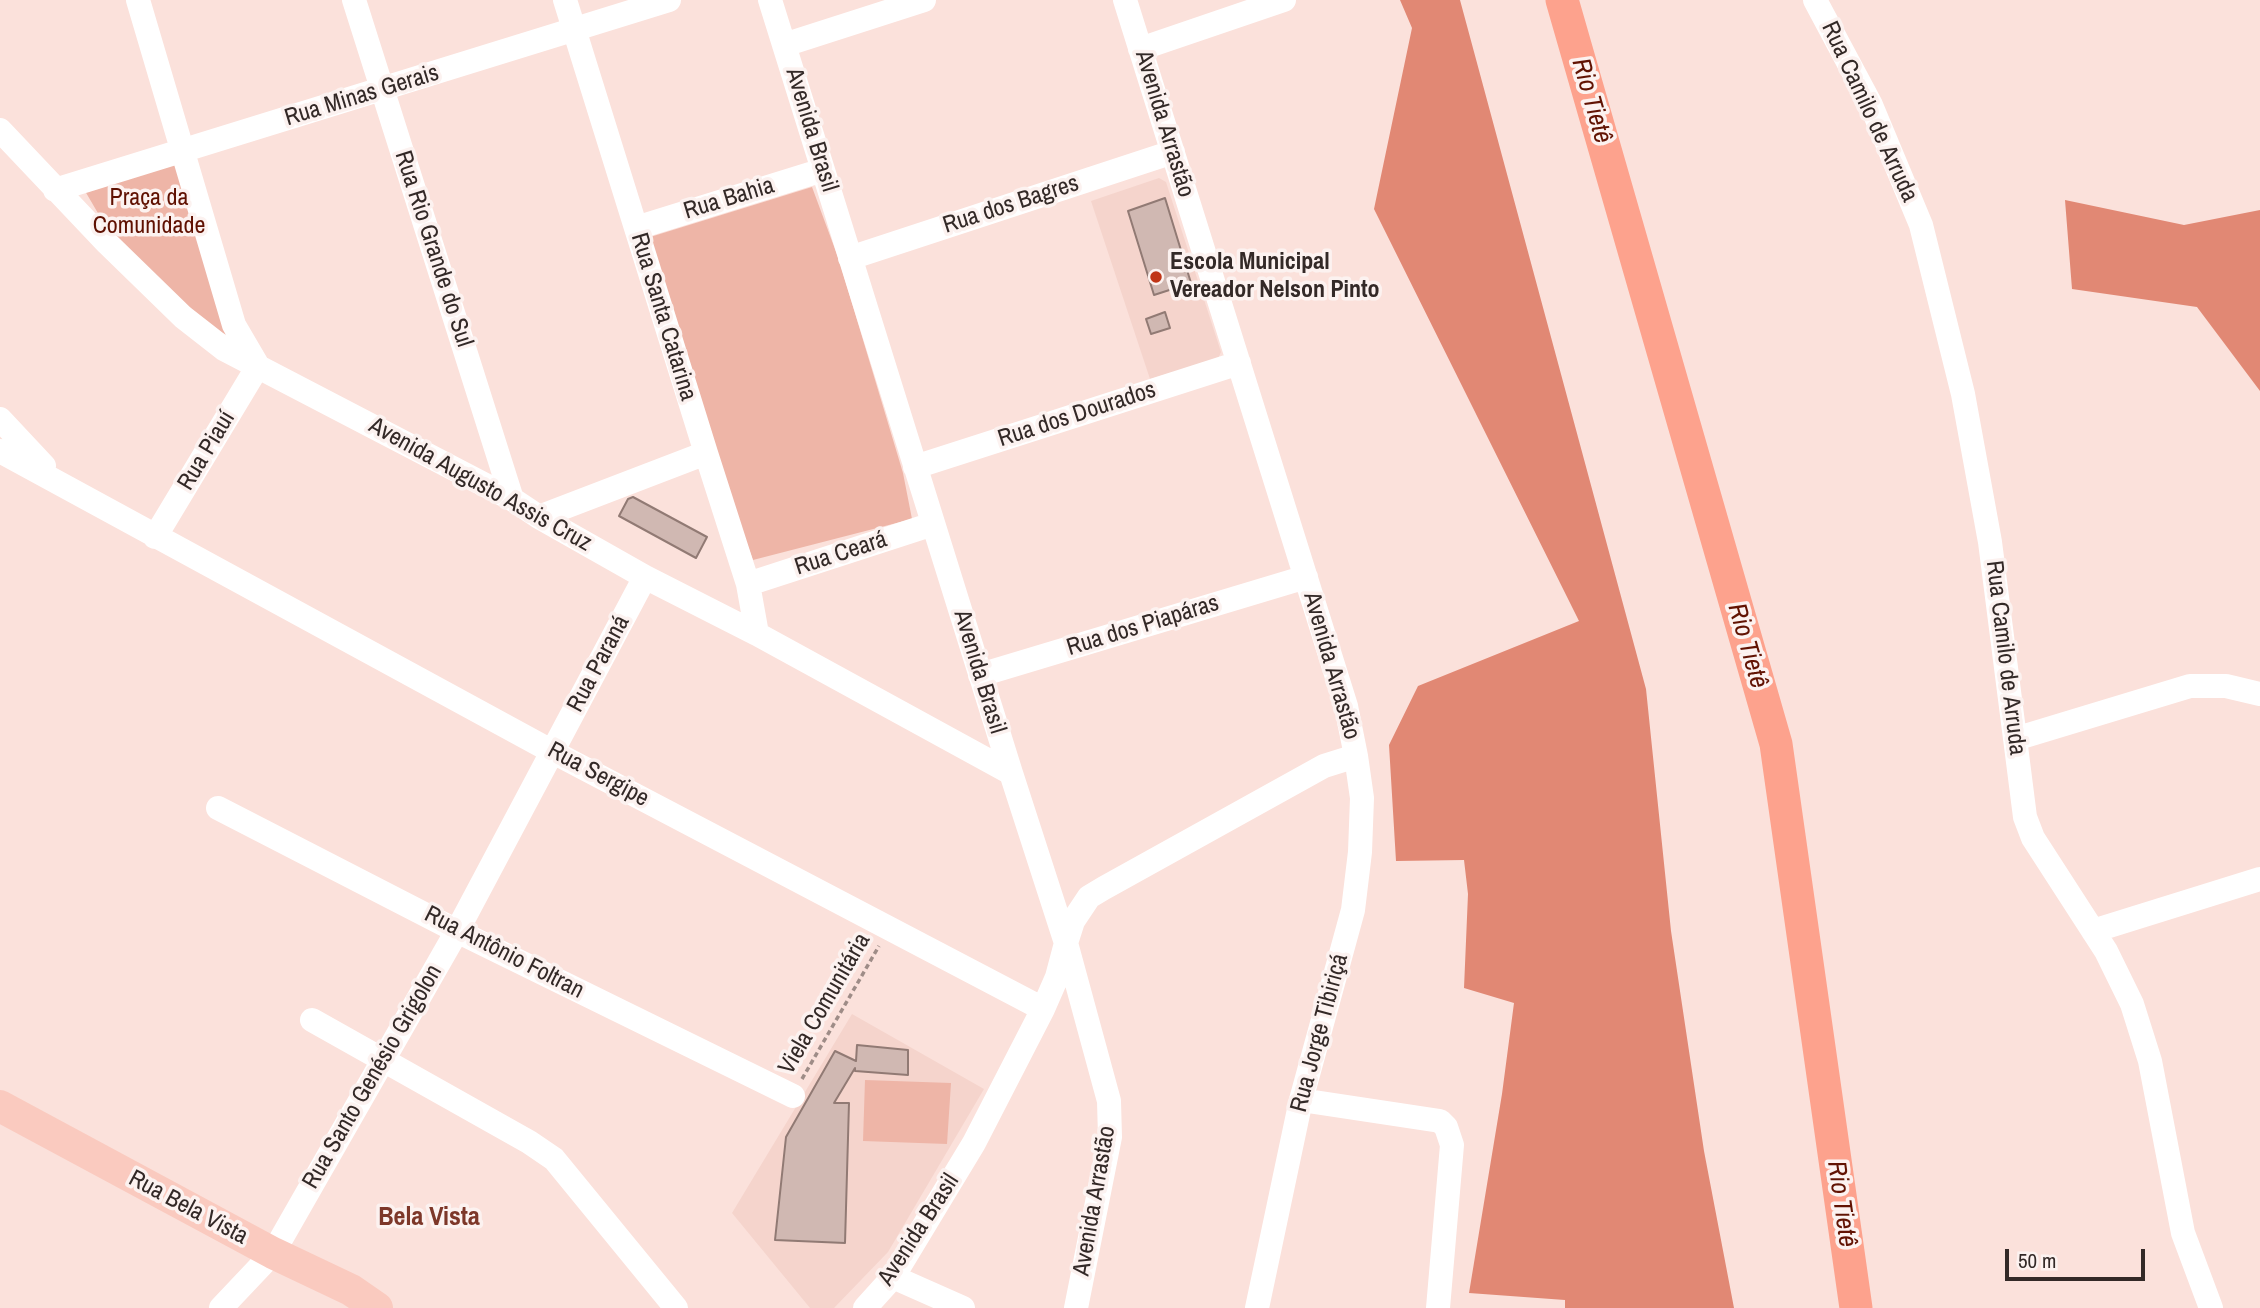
<!DOCTYPE html>
<html>
<head>
<meta charset="utf-8">
<style>
	body { margin:0 }
	#map { position:relative; width:2260px; height:1308px; overflow:hidden; background:#fbe1db; font-family:"Archivo Narrow",sans-serif }
	canvas { display:block }
	.scale { position:absolute; left:2005px; top:1249px; width:140px; height:32px; box-sizing:border-box; border:4px solid #332927; border-top:0; padding-left:9px; font-size:21px; line-height:24px; white-space:nowrap; color:#332927; -webkit-text-stroke:5px #fcf2f0; paint-order:stroke }
</style>
</head>
<body>
<div id="map">
<canvas width="2260" height="1308"></canvas>
<div class="scale">50 m</div>
</div>
<script>
const c = document.querySelector('canvas').getContext('2d');
c.lineJoin = 'round';
function fillPath(path, color) {
  c.fillStyle = color;
  c.fill(path, 'evenodd');
}
function shape(rows) {
  const path = new Path2D();
  for (const r of rows) {
    path.moveTo(r[0], r[1]);
    for (let i = 2; i < r.length; i += 2) path.lineTo(r[i], r[i + 1]);
  }
  return path;
}
function stroke(path, color, width, dash) {
  c.strokeStyle = color;
  c.lineWidth = width;
  c.lineCap = dash ? 'butt' : 'round';
  c.setLineDash(dash || []);
  c.stroke(path);
}
function write(font, color, halo, rows, align = 'center') {
  c.font = font + ' "Archivo Narrow",sans-serif';
  c.lineWidth = 7;
  c.setLineDash([]);
  c.textBaseline = 'middle';
  c.strokeStyle = halo;
  c.fillStyle = color;
  for (const [text, x, y, turn = 0] of rows) {
    c.save();
    c.translate(x, y);
    c.rotate((+turn || 0) * Math.PI / 180);
    c.textAlign = isNaN(turn) ? turn : align;
    if (halo) c.strokeText(text, 0, 0);
    c.fillText(text, 0, 0);
    c.restore();
  }
}
fillPath(shape([
	[1159,178,1166,182,1221,352,1218,359,1150,379,1091,201],
	[852,1014,984,1089,888,1252,834,1308,810,1308,732,1213]
]), '#f5d4cc');
fillPath(shape([
	[178,156,228,335,216,331,202,322,109,232,85,191],
	[812,187,839,260,903,473,912,519,753,560,713,450,647,238],
	[865,1080,951,1083,947,1144,863,1141]
]), '#eeb5a7');
fillPath(shape([
	[1400,0,1460,0,1646,689,1671,931,1704,1151,1734,1308,1565,1308,1565,1300,1469,1293,1502,1094,1514,1003,1464,988,1468,894,1464,860,1396,861,1389,745,1418,686,1579,621,1374,209,1412,28],
	[2065,200,2184,225,2260,210,2260,391,2197,307,2072,289]
]), '#e18874');
stroke(shape([
	[1562,0,1776,744,1856,1308]
]), '#fda28d', 33);
const building = shape([
	[1165,198,1191,283,1154,295,1128,211,1165,198],
	[1165,312,1170,328,1151,334,1146,319,1165,312],
	[633,497,707,537,696,558,619,516,628,499,633,497],
	[857,1045,908,1050,908,1075,855,1071,855,1068,834,1103,849,1103,845,1243,775,1240,786,1137,835,1051,856,1061,857,1045]
]);
fillPath(building, '#d0b8b2');
stroke(building, '#917a74', 2);
stroke(shape([
	[802,1079,879,946]
]), '#9e8c87', 3.5, [5, 3.5]);
stroke(shape([
	[138,0,234,325,258,366,155,537],
	[354,0,512,499],
	[565,0,706,453,748,584,757,634],
	[770,0,1011,773,1066,943,1057,977,1043,1009,974,1143,893,1277,865,1308],
	[1125,0,1346,706,1356,756,1362,798,1360,852,1353,910,1301,1100,1257,1308],
	[1815,0,1871,105,1921,225,1963,394,1990,542,2025,817,2033,838,2106,951,2132,1004,2150,1061,2183,1233,2211,1308],
	[784,45,924,0],
	[1140,49,1284,0],
	[0,130,107,243,183,317,224,349,512,499,539,517,645,577,757,634,1011,773],
	[55,190,669,0],
	[636,228,823,170],
	[850,258,1173,152],
	[0,419,44,466],
	[0,451,553,752,1043,1009],
	[915,467,1239,363],
	[539,517,706,453],
	[748,584,933,524],
	[980,675,1306,577],
	[2015,739,2190,686,2226,686,2260,694],
	[218,808,457,931,793,1096],
	[2093,931,2260,879],
	[312,1020,529,1142,554,1159,676,1308],
	[1301,1100,1440,1121,1446,1127,1452,1145,1438,1308],
	[893,1277,963,1308],
	[221,1308,273,1253,457,931,645,577],
	[1076,1308,1110,1137,1109,1101,1066,943,1073,921,1089,897,1104,888,1324,766,1356,756]
]), '#fff', 24);
stroke(shape([
	[0,1106,273,1253,351,1290,377,1308]
]), '#facabf', 32);
for (const [x, y, r, color] of [
	[1156,277,7,"#c03517"]
]) {
  const dot = new Path2D();
  dot.arc(x, y, r, 0, 2 * Math.PI);
  c.fillStyle = color;
  c.fill(dot);
  stroke(dot, '#fcf2f0', 2.5);
}
write('24px', '#332927', '#fcf2f0', [
	["Rua Minas Gerais",362,96,-17],
	["Rua Camilo de Arruda",1869,112,65],
	["Avenida Arrastão",1164,124,73],
	["Avenida Brasil",811,130,73],
	["Rua Bahia",729,199,-17],
	["Rua dos Bagres",1011,205,-18],
	["Rua Rio Grande do Sul",433,249,72],
	["Rua Santa Catarina",663,317,73],
	["Rua dos Dourados",1077,415,-18],
	["Rua Piauí",207,451,-59],
	["Avenida Augusto Assis Cruz",480,485,29],
	["Rua Ceará",841,554,-18],
	["Rua dos Piapáras",1143,626,-17],
	["Rua Camilo de Arruda",2005,658,83],
	["Rua Paraná",599,664,-62],
	["Avenida Arrastão",1331,666,74],
	["Avenida Brasil",979,672,73],
	["Rua Sergipe",598,775,28],
	["Rua Antônio Foltran",504,953,27],
	["Viela Comunitária",825,1004,-60],
	["Rua Jorge Tibiriçá",1320,1033,-75],
	["Rua Santo Genésio Grigolon",373,1077,-60],
	["Avenida Arrastão",1095,1201,-80],
	["Rua Bela Vista",188,1208,28],
	["Avenida Brasil",919,1230,-57]
]);
write('24px', '#5f1001', '#fcf2f0', [
	["Praça da",149,199],
	["Comunidade",149,227]
]);
write('bold 24px', '#332927', '#fcf2f0', [
	["Escola Municipal",1170,263],
	["Vereador Nelson Pinto",1170,291]
], 'left');
write('italic 26px', '#621303', '#fcf2f0', [
	["Rio Tietê",1591,101,74],
	["Rio Tietê",1747,646,74],
	["Rio Tietê",1841,1204,82]
]);
write('bold 26px', '#7d3729', '#fcf2f0', [
	["Bela Vista",429,1218]
]);
</script>
</body>
</html>
